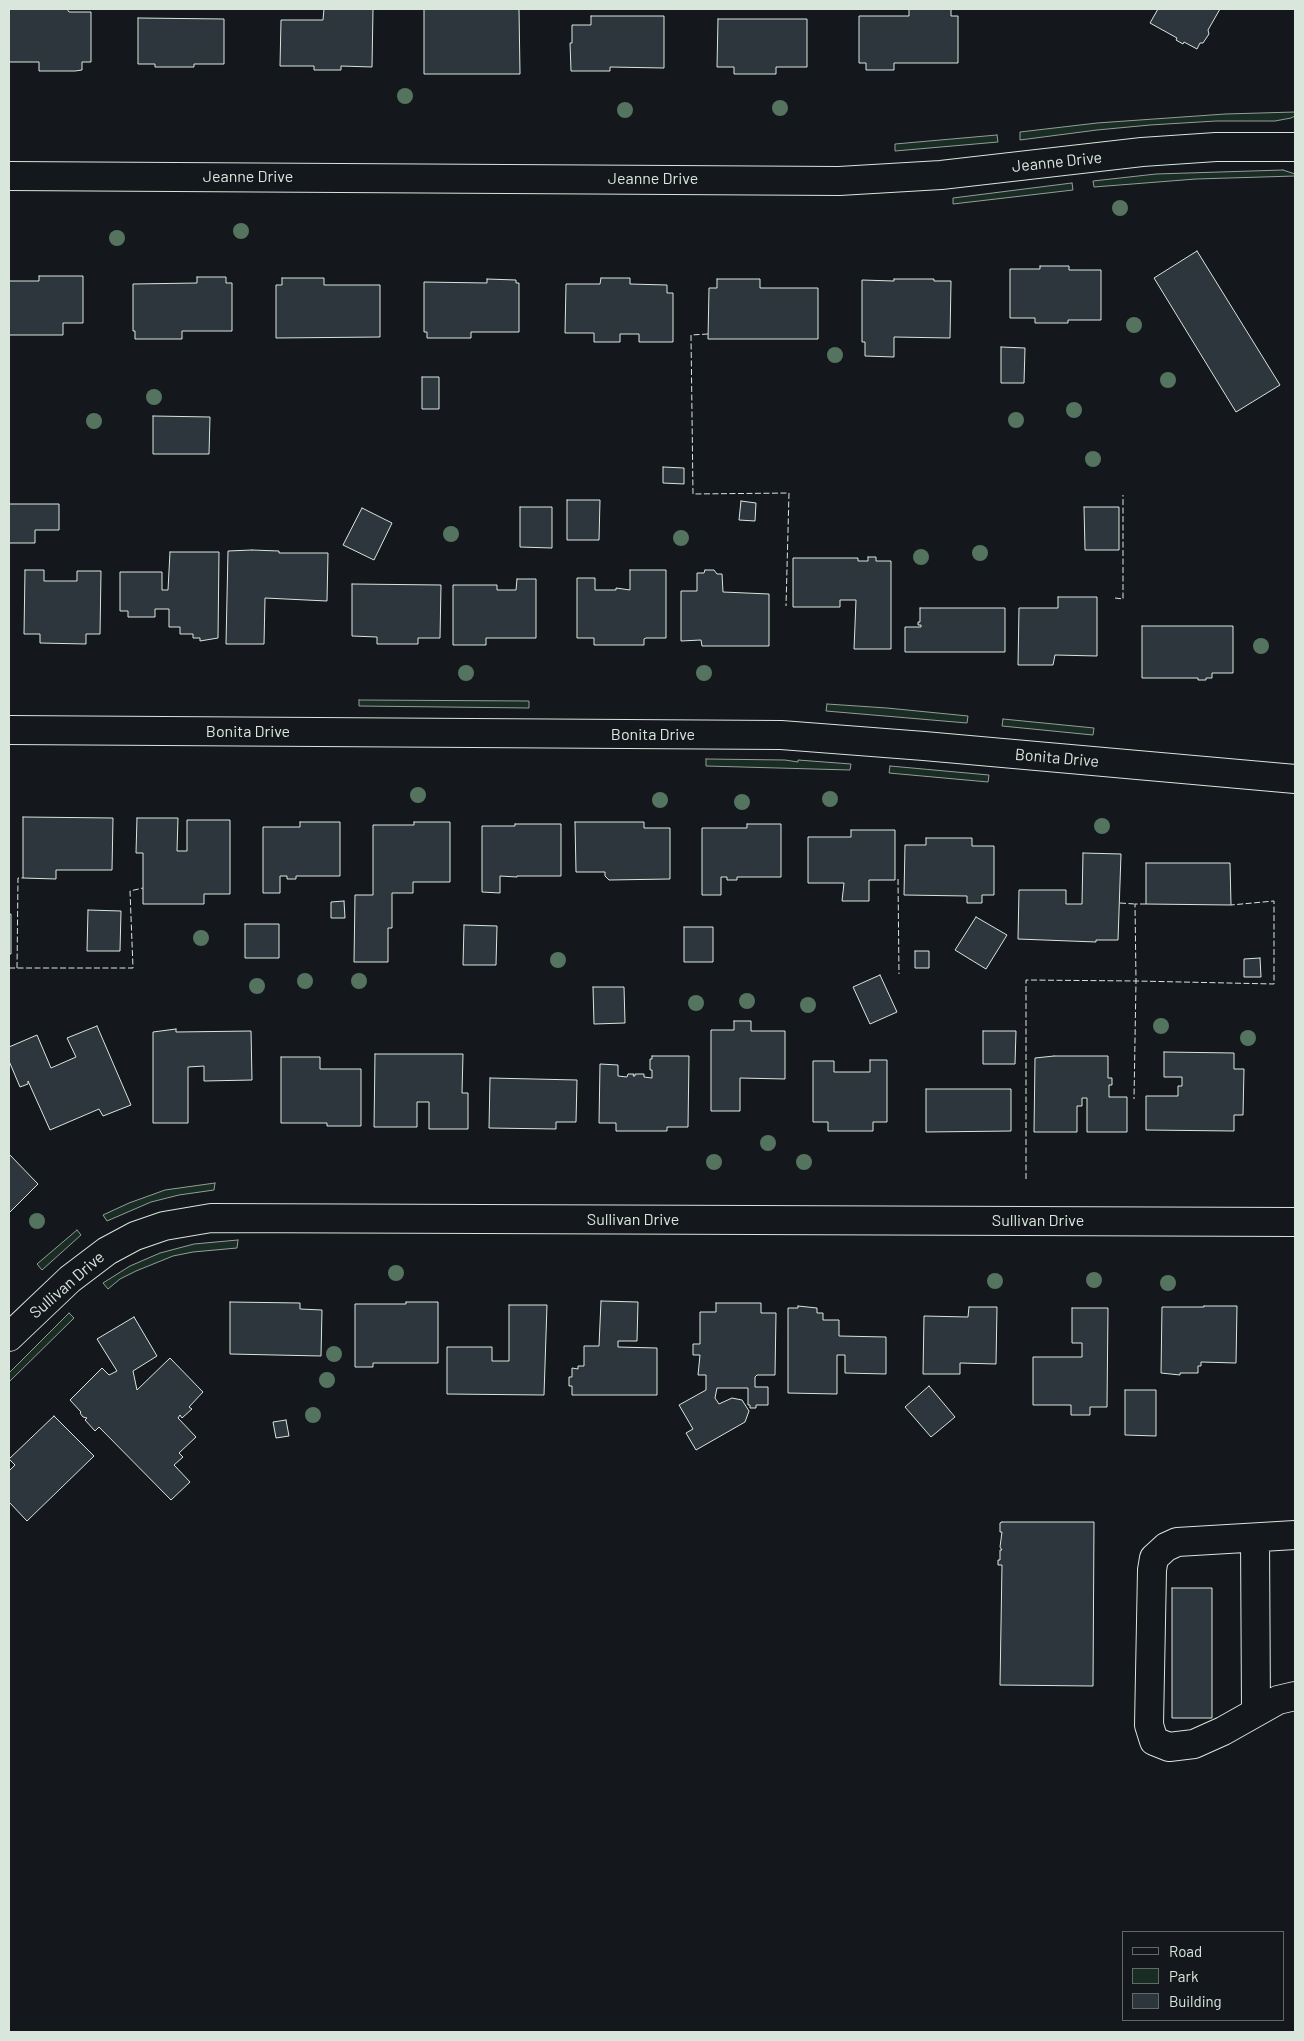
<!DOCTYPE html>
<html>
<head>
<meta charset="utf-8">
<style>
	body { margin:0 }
	#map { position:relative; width:1304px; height:2041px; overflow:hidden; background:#14181c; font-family:Barlow,sans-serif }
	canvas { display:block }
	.frame { position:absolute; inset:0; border:10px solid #d8e6dc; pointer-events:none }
	.legend { position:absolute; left:1122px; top:1931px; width:162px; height:90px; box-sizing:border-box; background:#14181c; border:1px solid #626a69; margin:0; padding:6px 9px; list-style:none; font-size:15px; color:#d8e6dc }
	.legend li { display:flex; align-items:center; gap:10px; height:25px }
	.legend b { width:25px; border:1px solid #626a69 }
</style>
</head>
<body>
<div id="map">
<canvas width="1304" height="2041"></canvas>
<div class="frame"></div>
<ul class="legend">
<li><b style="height:6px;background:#14181c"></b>Road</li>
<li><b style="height:14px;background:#1a2d24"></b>Park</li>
<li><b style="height:14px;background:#2c363c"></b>Building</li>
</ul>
</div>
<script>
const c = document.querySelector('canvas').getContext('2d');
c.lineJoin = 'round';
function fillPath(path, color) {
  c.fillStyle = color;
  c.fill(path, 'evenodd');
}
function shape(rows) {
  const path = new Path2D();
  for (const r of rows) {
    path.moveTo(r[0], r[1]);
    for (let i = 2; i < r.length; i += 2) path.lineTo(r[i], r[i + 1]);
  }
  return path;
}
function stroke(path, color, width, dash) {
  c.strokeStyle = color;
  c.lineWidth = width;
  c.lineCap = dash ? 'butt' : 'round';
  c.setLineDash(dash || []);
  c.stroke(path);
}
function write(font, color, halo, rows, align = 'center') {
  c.font = font + ' Barlow,sans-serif';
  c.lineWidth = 4;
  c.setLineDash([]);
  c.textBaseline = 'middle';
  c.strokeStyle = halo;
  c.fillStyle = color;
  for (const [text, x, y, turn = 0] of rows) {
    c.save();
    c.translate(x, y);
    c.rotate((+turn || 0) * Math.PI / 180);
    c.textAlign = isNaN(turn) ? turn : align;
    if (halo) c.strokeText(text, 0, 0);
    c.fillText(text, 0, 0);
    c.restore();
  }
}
const green = shape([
	[1295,112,1295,116,1291,118,1275,121,1216,121,1150,125,1097,130,1020,140,1020,132,1097,123,1225,114,1295,112],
	[997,135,998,142,895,151,895,144,997,135],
	[1283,170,1295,174,1295,176,1196,179,1094,187,1093,181,1156,174,1283,170],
	[1072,183,1073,190,953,204,953,198,1072,183],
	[359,700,529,701,529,708,359,706,359,700],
	[827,704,887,708,968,716,967,723,826,711,827,704],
	[1003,719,1094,728,1093,735,1002,726,1003,719],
	[706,759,785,760,798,762,798,760,851,764,850,770,706,766,706,759],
	[890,766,989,775,988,782,889,773,890,766],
	[215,1183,214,1190,179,1195,151,1202,107,1221,103,1215,129,1203,165,1190,215,1183],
	[77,1230,81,1235,42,1270,37,1264,77,1230],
	[238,1240,237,1248,193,1252,173,1256,136,1271,120,1279,108,1289,103,1283,130,1266,160,1253,194,1244,238,1240],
	[69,1313,74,1318,9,1382,9,1373,69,1313]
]);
fillPath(green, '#1a2d24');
stroke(green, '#939e99', 1);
const building = shape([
	[9,9,67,9,69,12,91,12,91,62,82,62,82,70,75,71,39,71,39,62,9,62,9,9],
	[324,9,373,9,372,67,341,66,341,70,314,70,314,66,280,66,281,20,323,20,324,9],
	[424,9,519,9,520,74,424,74,424,9],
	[909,9,951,9,951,16,958,16,958,63,894,63,894,70,866,70,866,63,859,63,859,16,909,16,909,9],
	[1158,9,1220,9,1208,30,1209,34,1203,43,1200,43,1197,49,1184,42,1183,44,1176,40,1177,38,1150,23,1158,9],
	[591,16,664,16,664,68,610,67,610,71,571,71,570,43,572,43,572,25,591,25,591,16],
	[138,18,224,19,224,64,194,64,194,67,155,67,155,64,138,64,138,18],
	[718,19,807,19,807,67,776,67,776,74,734,74,734,67,717,67,718,19],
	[1197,251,1280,385,1236,412,1154,278,1197,251],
	[1040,266,1069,266,1069,270,1101,270,1101,320,1068,320,1068,323,1035,323,1035,318,1010,318,1010,269,1040,269,1040,266],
	[39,276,83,276,83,323,63,323,63,335,9,335,9,281,39,281,39,276],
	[197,277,226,277,226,283,232,283,232,331,182,331,182,339,135,339,135,331,133,331,133,284,197,283,197,277],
	[282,278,324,278,324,285,380,285,380,337,276,338,276,285,282,285,282,278],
	[601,278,630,278,630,284,667,285,667,293,673,293,673,342,639,342,639,334,620,334,620,342,594,342,594,333,565,333,566,284,600,284,601,278],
	[487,279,516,280,516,283,519,283,519,332,471,332,471,338,427,338,427,332,424,332,424,282,487,283,487,279],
	[717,279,760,279,760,288,818,288,818,339,708,339,709,288,717,288,717,279],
	[894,279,934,279,934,281,951,281,950,338,894,337,894,357,865,356,865,342,862,342,862,280,894,281,894,279],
	[1001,347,1025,348,1024,383,1001,383,1001,347],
	[422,377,439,377,439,409,422,409,422,377],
	[153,416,210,417,209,454,153,454,153,416],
	[663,467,684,468,684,484,663,483,663,467],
	[567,500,600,500,599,540,567,540,567,500],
	[741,501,756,503,755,521,739,520,741,501],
	[9,504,59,504,59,530,35,530,35,543,9,543,9,504],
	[520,507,552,507,552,548,520,547,520,507],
	[1084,507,1119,507,1119,550,1085,550,1084,507],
	[362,508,392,523,374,560,343,545,362,508],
	[252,550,279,551,279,553,328,553,327,601,265,598,264,644,226,644,228,551,252,550],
	[170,552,219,552,218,638,200,641,200,638,193,638,193,634,180,634,180,627,169,627,169,609,155,609,155,617,128,617,128,611,120,611,120,572,162,572,162,590,168,590,170,552],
	[868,557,876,557,876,561,891,561,891,649,854,649,856,600,840,600,840,607,793,607,793,558,858,558,858,561,868,561,868,557],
	[25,570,44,570,44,581,77,581,77,571,101,571,100,634,86,634,86,644,40,643,40,634,24,634,25,570],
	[630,570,666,570,666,638,646,638,644,639,644,645,594,645,594,638,577,638,577,578,595,578,595,590,616,590,616,588,630,590,630,570],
	[705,570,714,570,717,574,722,574,723,592,769,594,769,646,702,646,701,640,681,641,681,591,697,591,697,573,704,573,705,570],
	[517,579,536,579,536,638,486,638,486,645,453,645,453,585,497,585,497,590,516,590,517,579],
	[352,584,441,585,440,638,418,638,418,644,377,644,377,637,352,636,352,584],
	[1058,597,1097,597,1097,656,1055,655,1053,665,1018,665,1019,608,1058,608,1058,597],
	[920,608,1005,608,1005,652,905,652,905,627,921,627,921,625,918,625,918,622,920,622,920,608],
	[1142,626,1233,626,1233,673,1212,673,1212,678,1206,678,1206,680,1198,680,1198,678,1142,678,1142,626],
	[23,817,113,818,112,870,56,870,56,879,23,878,23,817],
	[137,818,178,818,177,851,187,851,187,820,230,820,230,894,204,894,204,904,143,904,143,853,136,853,137,818],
	[300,822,340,822,340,876,296,876,296,879,287,879,287,876,280,876,280,893,263,893,263,827,300,827,300,822],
	[414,822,450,822,450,882,413,882,413,893,392,893,392,928,388,928,388,962,354,962,355,895,373,895,373,825,414,825,414,822],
	[575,822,644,822,644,828,670,828,670,879,609,880,605,876,605,872,576,872,575,822],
	[515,824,561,824,561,876,517,876,517,877,500,876,500,893,482,892,482,826,515,826,515,824],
	[747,824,781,824,781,877,737,877,737,880,727,880,727,877,721,877,721,895,702,895,702,828,747,828,747,824],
	[851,830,895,830,895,880,869,880,869,901,842,901,844,883,808,883,808,837,851,837,851,830],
	[926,838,972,838,972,846,994,846,994,895,982,895,982,903,967,903,967,896,904,895,905,845,926,845,926,838],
	[1083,853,1121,854,1118,940,1096,940,1096,942,1018,939,1019,890,1066,890,1066,904,1082,904,1083,853],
	[1146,863,1230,863,1231,905,1146,904,1146,863],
	[344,901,345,918,331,918,331,902,344,901],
	[88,910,121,911,120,951,87,951,88,910],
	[9,914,11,914,11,954,9,954,9,914],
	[976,917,1007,935,986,969,955,950,976,917],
	[245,924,279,924,279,958,245,958,245,924],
	[464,925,497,926,496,965,463,965,464,925],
	[684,927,713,927,713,962,684,962,684,927],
	[915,951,929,951,929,968,915,968,915,951],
	[1260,958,1261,977,1244,977,1244,959,1260,958],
	[880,975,897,1012,870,1024,853,987,880,975],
	[593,987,624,987,625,1023,594,1024,593,987],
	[734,1021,751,1021,751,1031,785,1031,785,1079,740,1078,740,1111,711,1111,711,1030,734,1030,734,1021],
	[97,1026,131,1105,103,1116,99,1109,50,1130,28,1081,28,1084,20,1087,9,1061,9,1047,37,1035,51,1068,76,1057,67,1038,97,1026],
	[176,1029,176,1032,251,1031,252,1080,204,1081,204,1066,188,1067,188,1123,153,1123,153,1032,176,1029],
	[983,1031,1016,1031,1015,1064,983,1064,983,1031],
	[1164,1052,1234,1053,1234,1069,1244,1069,1243,1115,1234,1115,1234,1131,1146,1130,1146,1096,1178,1096,1178,1086,1182,1086,1182,1077,1164,1077,1164,1052],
	[375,1054,463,1054,462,1093,468,1093,468,1129,429,1129,429,1102,417,1102,417,1127,374,1127,375,1054],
	[652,1056,689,1056,688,1127,667,1127,667,1131,616,1131,616,1123,599,1123,600,1064,618,1065,618,1076,627,1077,628,1074,634,1074,633,1076,635,1076,635,1074,644,1074,644,1077,652,1078,652,1070,650,1070,650,1059,652,1059,652,1056],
	[1054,1056,1108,1056,1108,1078,1112,1078,1112,1085,1109,1085,1109,1097,1127,1097,1127,1132,1087,1132,1087,1098,1082,1098,1082,1106,1077,1106,1077,1132,1034,1132,1035,1058,1054,1056],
	[281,1057,320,1057,320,1069,361,1069,361,1126,327,1126,327,1123,281,1123,281,1057],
	[870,1060,887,1060,887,1122,873,1122,873,1131,828,1131,828,1122,813,1122,813,1061,834,1061,834,1072,870,1072,870,1060],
	[490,1078,577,1080,576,1122,556,1122,556,1129,489,1128,490,1078],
	[926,1089,1011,1089,1011,1131,926,1132,926,1089],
	[9,1154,38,1184,9,1213,9,1154],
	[601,1301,638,1302,637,1341,618,1341,618,1347,657,1348,657,1395,572,1395,572,1386,569,1386,569,1377,572,1377,572,1368,578,1369,578,1366,584,1366,584,1346,599,1346,601,1301],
	[230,1302,300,1303,300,1309,322,1310,321,1356,230,1354,230,1302],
	[406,1302,438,1302,438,1363,373,1363,373,1367,355,1367,355,1304,406,1304,406,1302],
	[716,1303,761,1303,761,1313,776,1313,775,1375,757,1375,755,1377,755,1387,768,1387,768,1405,756,1405,756,1408,750,1408,750,1405,748,1405,748,1388,717,1388,715,1398,719,1404,732,1398,742,1400,749,1411,745,1422,696,1450,686,1433,693,1429,679,1405,706,1390,706,1375,698,1375,700,1355,693,1355,693,1344,700,1344,700,1312,716,1312,716,1303],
	[509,1305,547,1305,544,1395,447,1394,447,1347,492,1347,492,1361,509,1361,509,1305],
	[798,1306,817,1308,817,1313,823,1313,823,1320,839,1320,839,1336,886,1337,886,1374,845,1373,845,1355,837,1355,837,1394,788,1393,788,1308,798,1308,798,1306],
	[1204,1306,1237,1306,1236,1363,1201,1362,1201,1366,1198,1366,1198,1373,1180,1373,1180,1375,1161,1373,1162,1307,1204,1307,1204,1306],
	[969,1307,997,1307,996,1364,960,1363,960,1374,923,1374,924,1316,968,1317,969,1307],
	[1072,1308,1108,1308,1107,1407,1090,1407,1090,1415,1071,1415,1071,1405,1033,1405,1033,1357,1082,1357,1082,1343,1072,1343,1072,1308],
	[134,1317,157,1356,133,1371,137,1390,170,1358,203,1392,189,1407,192,1409,182,1418,180,1415,178,1418,196,1437,179,1453,183,1457,174,1465,190,1482,171,1500,99,1427,95,1431,85,1420,87,1418,83,1417,80,1413,81,1412,70,1400,102,1368,109,1375,117,1371,97,1339,134,1317],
	[929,1386,955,1417,931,1437,905,1407,929,1386],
	[1125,1390,1156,1390,1156,1436,1125,1435,1125,1390],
	[54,1416,94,1456,27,1521,9,1502,9,1471,15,1465,9,1459,54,1416],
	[286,1420,289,1436,276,1438,273,1422,286,1420],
	[1002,1522,1094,1522,1093,1686,1000,1685,1002,1565,998,1565,998,1560,1000,1560,1000,1550,1002,1550,1000,1547,1002,1532,1000,1532,1000,1523,1002,1522],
	[1172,1588,1212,1588,1212,1718,1172,1718,1172,1588]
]);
fillPath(building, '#2c363c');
stroke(building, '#d8e6dc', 1);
const minor = shape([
	[9,176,839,181,941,175,1142,152,1216,147,1295,147],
	[9,730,781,735,924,746,1295,779],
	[9,1337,70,1279,107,1251,135,1236,164,1226,211,1218,1295,1222],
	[1295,1535,1177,1542,1166,1547,1154,1558,1152,1570,1149,1725,1154,1741,1169,1747,1194,1744,1223,1731,1278,1700,1295,1696],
	[1255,1538,1256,1711]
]);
stroke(minor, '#d8e6dc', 30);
stroke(minor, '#14181c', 28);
stroke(shape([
	[708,334,691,335,693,494,789,493,786,606],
	[1115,598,1123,599,1123,495],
	[898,879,899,974],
	[1120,903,1135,904],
	[1146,904,1135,904,1136,981,1274,984,1274,901,1231,905],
	[9,968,133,968,130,891,143,888],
	[17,968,18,878,23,878],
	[1026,1179,1026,980,1136,981,1134,1099]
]), '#d8e6dc', 1, [6, 2.5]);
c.fillStyle = '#55745f';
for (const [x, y] of [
	[405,96],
	[780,108],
	[625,110],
	[1120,208],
	[241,231],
	[117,238],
	[1134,325],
	[835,355],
	[1168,380],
	[154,397],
	[1074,410],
	[1016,420],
	[94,421],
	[1093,459],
	[451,534],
	[681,538],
	[980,553],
	[921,557],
	[1261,646],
	[466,673],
	[704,673],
	[418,795],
	[830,799],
	[660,800],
	[742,802],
	[1102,826],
	[201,938],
	[558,960],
	[305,981],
	[359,981],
	[257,986],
	[747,1001],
	[696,1003],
	[808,1005],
	[1161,1026],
	[1248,1038],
	[768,1143],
	[714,1162],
	[804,1162],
	[37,1221],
	[396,1273],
	[1094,1280],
	[995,1281],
	[1168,1283],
	[334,1354],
	[327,1380],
	[313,1415]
]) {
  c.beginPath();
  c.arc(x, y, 8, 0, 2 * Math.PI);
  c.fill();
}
write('16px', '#d8e6dc', '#14181c', [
	["Jeanne Drive",1057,162,-6],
	["Jeanne Drive",248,177],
	["Jeanne Drive",653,179],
	["Bonita Drive",248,732],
	["Bonita Drive",653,735],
	["Bonita Drive",1057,758,5],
	["Sullivan Drive",633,1220],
	["Sullivan Drive",1038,1221],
	["Sullivan Drive",67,1285,-41]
]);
</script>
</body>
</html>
